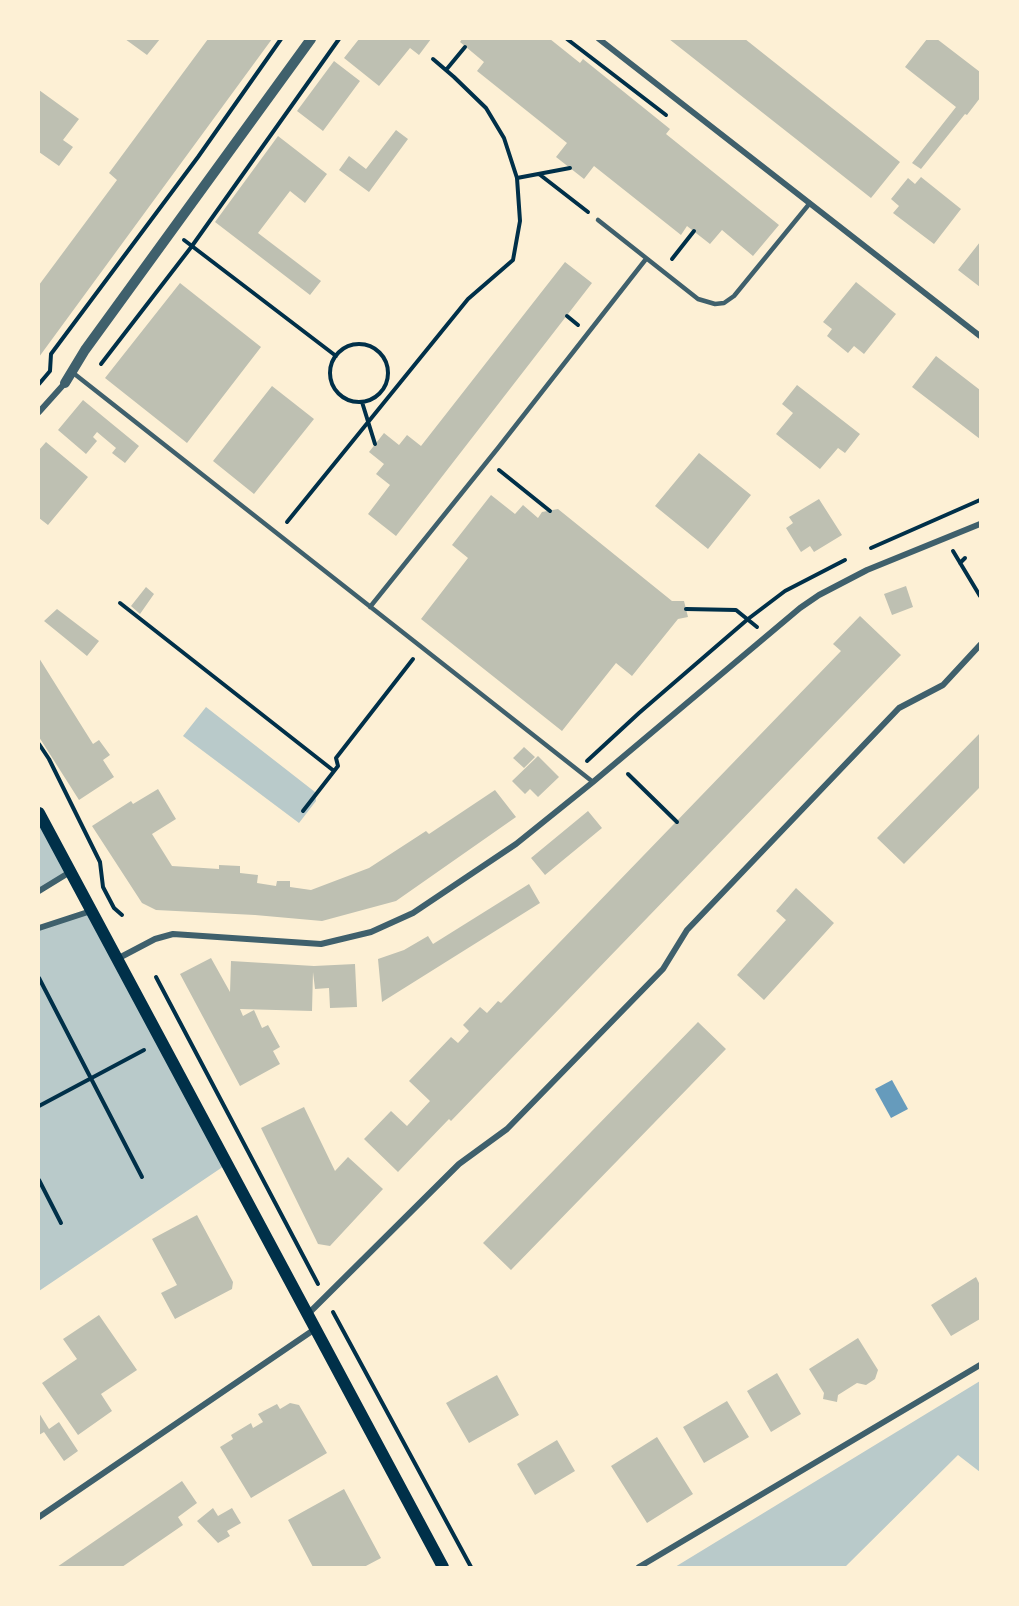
<!DOCTYPE html>
<html>
<head>
<meta charset="utf-8">
<style>
	body { margin:0 }
	#map { position:relative; width:1019px; height:1606px; overflow:hidden; background:#fdf0d5; font-family:"Noto Sans",sans-serif }
	canvas { display:block }
	.frame { position:absolute; inset:0; border:40px solid #fdf0d5; pointer-events:none }
</style>
</head>
<body>
<div id="map">
<canvas width="1019" height="1606"></canvas>
<div class="frame"></div>
</div>
<script>
const c = document.querySelector('canvas').getContext('2d');
c.lineJoin = 'round';
function fillPath(path, color) {
  c.fillStyle = color;
  c.fill(path, 'evenodd');
}
function shape(rows) {
  const path = new Path2D();
  for (const r of rows) {
    if (r.length === 3) {
      path.moveTo(r[0] + r[2], r[1]);
      path.arc(r[0], r[1], r[2], 0, 2 * Math.PI);
      continue;
    }
    path.moveTo(r[0], r[1]);
    for (let i = 2; i < r.length; i += 2) path.lineTo(r[i], r[i + 1]);
  }
  return path;
}
function stroke(path, color, width, dash) {
  c.strokeStyle = color;
  c.lineWidth = width;
  c.lineCap = dash ? 'butt' : 'round';
  c.setLineDash(dash || []);
  c.stroke(path);
}
fillPath(shape([
	[206,707,315,792,316,801,299,823,183,736],
	[39,813,70,872,39,891],
	[91,911,227,1164,39,1291,39,928],
	[980,1381,980,1472,958,1455,845,1567,675,1567]
]), '#b9caca');
fillPath(shape([
	[892,1080,908,1109,891,1118,875,1089]
]), '#669bbc');
fillPath(shape([
	[125,39,160,39,147,55],
	[208,39,272,39,39,357,39,285,117,180,109,173],
	[359,39,431,39,419,55,410,48,379,86,344,58],
	[462,39,550,39,580,63,583,59,670,129,666,134,779,225,753,256,722,230,710,244,687,226,681,235,594,166,584,179,556,157,567,143,477,71,484,62,460,42],
	[669,39,745,39,900,162,871,198],
	[927,39,937,39,980,72,980,98,967,115,965,114,921,169,912,163,956,107,905,67],
	[334,61,360,81,323,131,297,111],
	[39,90,79,119,63,140,73,147,59,166,39,152],
	[396,130,408,139,369,192,339,170,349,156,366,169],
	[278,136,327,174,305,203,290,191,258,233,321,281,310,295,215,222],
	[921,177,961,209,934,244,893,213,899,206,891,199,908,178,915,184],
	[980,242,980,287,958,270],
	[565,262,592,283,396,536,368,514,390,485,376,474,384,464,369,452,384,433,399,445,407,435,421,446],
	[856,282,896,314,864,354,854,346,848,353,827,336,832,329,823,322],
	[180,283,261,347,187,443,105,378],
	[936,356,980,390,980,439,912,387],
	[797,385,860,434,845,453,838,448,820,469,776,434,793,413,782,404],
	[272,386,314,419,254,494,213,461],
	[83,400,139,446,125,463,112,453,116,448,97,432,93,437,97,441,86,454,58,430],
	[46,442,88,477,48,525,39,518,39,450],
	[699,453,751,495,708,549,655,506],
	[491,495,515,514,523,505,538,518,542,512,558,509,672,601,684,601,688,617,678,619,632,676,616,663,562,731,421,619,468,558,452,545],
	[819,499,842,535,814,552,810,546,801,552,786,528,793,523,789,517],
	[906,586,913,607,892,615,884,594],
	[146,587,154,594,140,614,131,606],
	[57,609,99,641,87,656,44,621],
	[860,616,901,655,451,1121,449,1119,398,1172,364,1139,391,1111,407,1126,430,1101,409,1081,451,1037,458,1043,469,1031,463,1025,480,1007,487,1013,498,1001,501,1003,841,651,833,644],
	[39,658,93,744,99,740,110,755,103,760,114,777,79,800,39,737],
	[980,733,980,787,904,864,877,838],
	[524,747,535,757,524,768,513,758],
	[538,756,559,777,538,797,530,789,525,794,512,781],
	[158,789,176,819,152,834,172,866,219,869,219,865,240,866,240,873,258,875,257,883,276,886,277,881,290,881,290,887,311,890,369,868,426,831,429,834,495,790,516,817,396,901,322,921,255,915,156,910,142,903,92,826,131,801,133,804],
	[588,811,602,828,545,875,531,858],
	[529,884,540,903,382,1002,378,959,404,950,428,936,433,944],
	[796,888,834,923,764,1000,737,975,786,920,776,911],
	[211,958,230,992,231,961,314,966,355,964,357,1007,330,1008,329,988,315,989,313,972,312,1011,240,1009,243,1016,254,1010,262,1028,268,1025,280,1047,273,1051,280,1064,240,1086,180,974],
	[698,1022,726,1049,511,1270,483,1243],
	[304,1107,335,1171,348,1157,383,1189,330,1246,318,1244,261,1128],
	[197,1215,233,1282,232,1289,175,1319,161,1293,177,1285,152,1239],
	[976,1277,980,1285,980,1319,951,1336,931,1305],
	[99,1315,137,1370,101,1394,112,1411,78,1435,42,1383,77,1359,63,1339],
	[858,1338,878,1370,875,1379,866,1385,857,1383,838,1395,837,1402,823,1399,824,1393,809,1369],
	[777,1373,801,1414,771,1432,747,1391],
	[497,1375,519,1415,469,1443,446,1403],
	[727,1401,749,1437,704,1463,683,1427],
	[290,1403,299,1405,327,1453,251,1498,220,1447,233,1439,231,1435,251,1423,253,1428,263,1422,258,1414,277,1404,280,1409],
	[39,1413,49,1429,59,1422,78,1451,64,1461,44,1432,39,1435],
	[657,1437,693,1494,647,1523,611,1466],
	[557,1440,575,1471,535,1495,517,1464],
	[182,1481,197,1503,178,1517,183,1525,122,1567,57,1567],
	[344,1489,381,1558,364,1567,313,1567,288,1520],
	[213,1508,218,1516,232,1508,241,1523,227,1531,230,1536,218,1543,197,1521]
]), '#bec0b2');
stroke(shape([
	[567,39,666,115],
	[446,70,465,47],
	[539,174,588,212],
	[517,178,570,168],
	[184,240,336,356],
	[672,259,694,231],
	[567,316,578,325],
	[359,373,29],
	[101,364,192,246,339,39],
	[39,384,50,371,51,354,198,157,281,39],
	[362,402,375,444],
	[499,470,550,511],
	[287,522,468,299,513,260,520,221,517,178,504,138,486,108,454,77,433,59],
	[871,548,980,500],
	[953,551,980,596],
	[960,563,965,558],
	[120,603,334,771],
	[686,609,736,610,757,627],
	[39,744,49,759,100,862,103,887,114,908,122,915],
	[587,761,639,713,748,619,785,591,845,560],
	[628,774,677,822],
	[303,811,338,766,336,758,413,659],
	[156,977,318,1284],
	[39,978,142,1177],
	[39,1106,144,1050],
	[39,1180,61,1223],
	[333,1312,471,1567]
]), '#003049', 4);
stroke(shape([
	[598,220,698,299,715,304,724,303,734,296,810,203],
	[72,372,593,782],
	[370,607,498,448,646,259]
]), '#3f606c', 4.5);
stroke(shape([
	[599,39,980,336],
	[39,412,65,383],
	[39,891,70,872],
	[39,928,91,911],
	[117,959,155,939,173,934,321,944,371,932,413,913,516,844,593,782,800,608,819,595,867,570,980,524],
	[307,1315,459,1164,507,1129,663,969,687,930,899,708,943,685,980,645],
	[39,1517,315,1329],
	[639,1567,980,1365]
]), '#3f606c', 6);
stroke(shape([
	[65,383,85,350,311,39]
]), '#3f606c', 10);
stroke(shape([
	[39,813,443,1567]
]), '#003049', 12);
</script>
</body>
</html>
